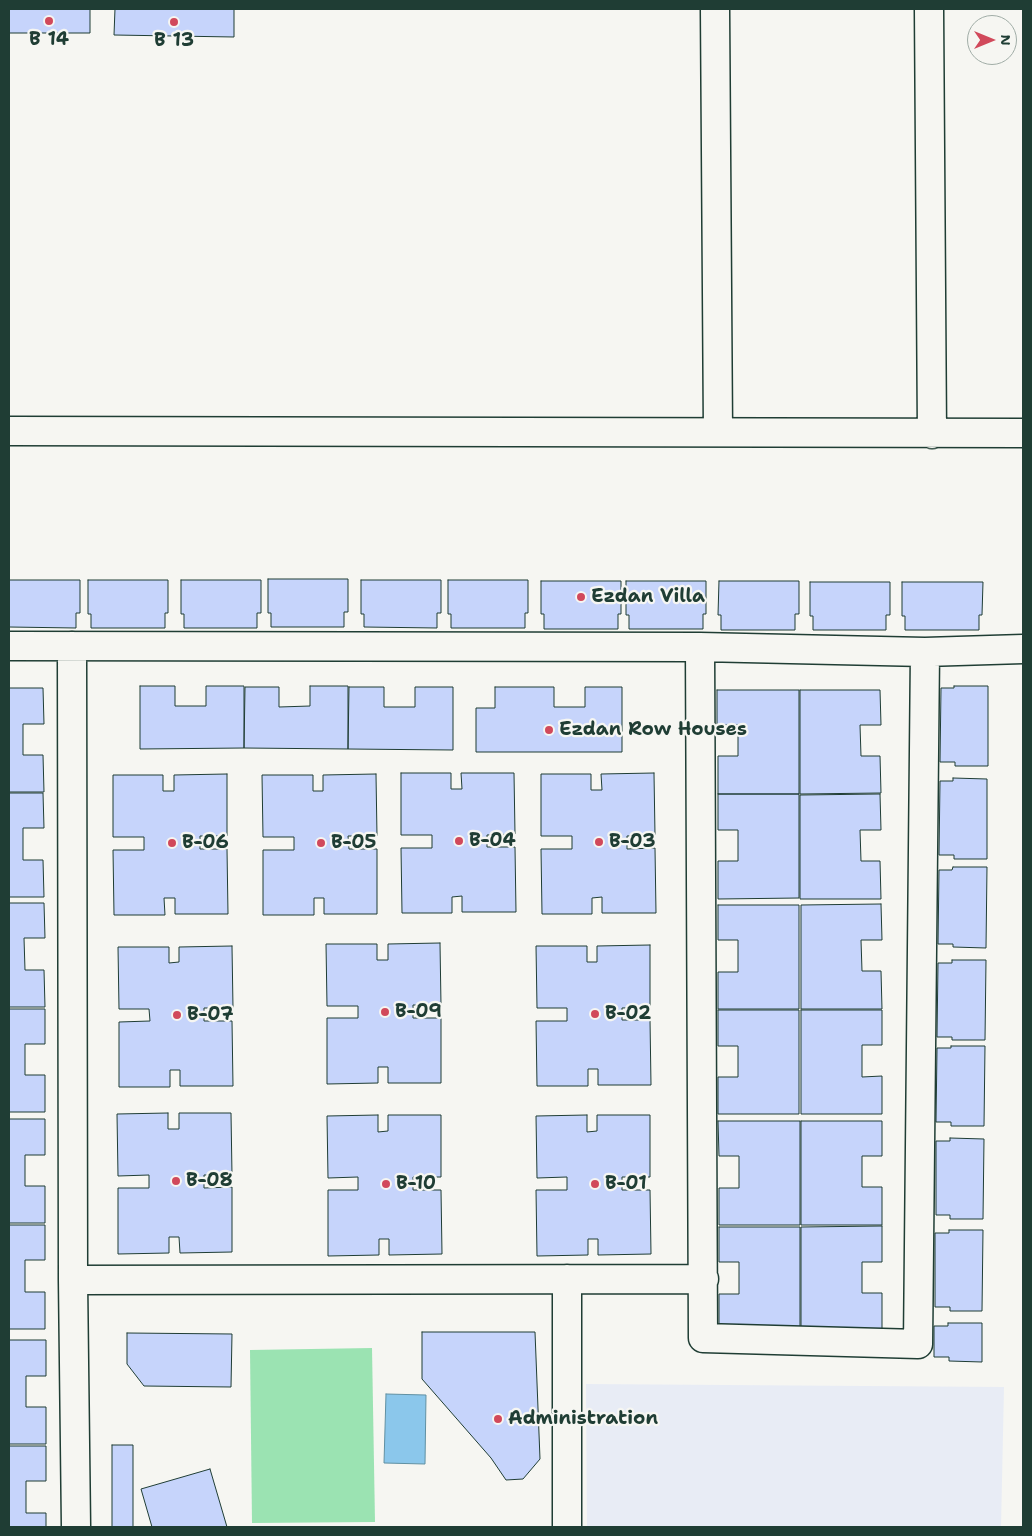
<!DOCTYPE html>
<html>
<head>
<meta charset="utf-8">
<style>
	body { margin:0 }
	#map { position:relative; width:1032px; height:1536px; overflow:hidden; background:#f6f6f2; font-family:"Shantell Sans",sans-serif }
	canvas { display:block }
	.frame { position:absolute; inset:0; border:10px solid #1f3d34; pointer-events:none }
	.north { position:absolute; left:967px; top:15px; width:50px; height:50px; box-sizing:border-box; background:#f6f6f2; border:1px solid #a0aca6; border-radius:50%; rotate:90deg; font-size:14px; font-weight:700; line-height:20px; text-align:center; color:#1f3d34 }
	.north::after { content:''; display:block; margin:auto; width:18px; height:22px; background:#d1495b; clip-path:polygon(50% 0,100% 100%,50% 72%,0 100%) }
</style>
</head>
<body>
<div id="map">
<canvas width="1032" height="1536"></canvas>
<div class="frame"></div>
<div class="north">N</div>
</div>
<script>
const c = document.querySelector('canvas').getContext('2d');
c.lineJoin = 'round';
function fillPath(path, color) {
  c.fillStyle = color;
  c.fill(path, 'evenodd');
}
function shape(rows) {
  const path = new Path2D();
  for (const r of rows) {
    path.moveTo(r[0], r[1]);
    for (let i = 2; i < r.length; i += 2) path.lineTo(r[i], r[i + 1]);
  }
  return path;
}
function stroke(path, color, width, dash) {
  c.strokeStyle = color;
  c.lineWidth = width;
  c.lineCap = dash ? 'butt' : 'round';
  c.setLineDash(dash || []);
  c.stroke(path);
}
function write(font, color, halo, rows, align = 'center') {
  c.font = font + ' "Shantell Sans",sans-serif';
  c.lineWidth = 4.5;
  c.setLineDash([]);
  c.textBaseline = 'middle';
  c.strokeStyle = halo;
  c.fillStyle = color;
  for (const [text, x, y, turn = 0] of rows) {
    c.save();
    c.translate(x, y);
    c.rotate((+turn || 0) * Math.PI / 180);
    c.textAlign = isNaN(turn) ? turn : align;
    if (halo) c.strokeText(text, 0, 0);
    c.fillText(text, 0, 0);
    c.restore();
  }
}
fillPath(shape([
	[586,1384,1004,1387,1001,1527,587,1527]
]), '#e8ecf5');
fillPath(shape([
	[372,1348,375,1522,252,1523,250,1350]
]), '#9be3b2');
const water = shape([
	[386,1394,426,1395,425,1464,384,1463,386,1394]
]);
fillPath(water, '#8bc7eb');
stroke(water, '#6090a2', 1);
const building = shape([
	[9,9,90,9,90,33,9,33,9,9],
	[115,9,234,9,234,37,114,35,115,9],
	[268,579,348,579,348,612,344,612,344,627,271,627,271,613,268,613,268,579],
	[9,580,80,580,80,613,76,613,76,628,9,627,9,580],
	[88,580,168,580,168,613,165,613,165,628,91,628,91,614,88,614,88,580],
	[181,580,261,580,261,613,257,613,257,628,184,628,184,614,181,614,181,580],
	[361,580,441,580,441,613,437,613,437,628,364,627,364,614,361,614,361,580],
	[448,580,528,580,528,613,525,613,525,628,451,628,451,614,448,614,448,580],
	[541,581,621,581,621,614,618,614,618,629,544,629,544,614,541,614,541,581],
	[626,581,706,581,706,614,703,614,703,629,629,629,629,615,626,615,626,581],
	[719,581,799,581,799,614,795,614,795,630,721,630,721,615,718,615,719,581],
	[810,582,890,582,890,615,886,615,886,630,813,630,813,616,810,616,810,582],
	[902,582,983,582,982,615,979,615,979,630,905,630,905,616,902,616,902,582],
	[140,686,175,686,175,706,206,706,206,686,244,686,244,748,140,749,140,686],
	[310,686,348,686,348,749,244,748,245,687,279,687,279,707,310,706,310,686],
	[954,686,988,686,988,766,955,766,955,762,940,762,941,688,954,688,954,686],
	[349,687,384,687,384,707,415,707,415,687,453,687,453,750,348,749,349,687],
	[495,687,554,687,554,707,585,707,585,687,622,687,622,752,476,752,476,708,495,708,495,687],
	[9,688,43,688,44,724,23,724,23,755,43,755,44,792,9,792,9,688],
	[717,690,799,690,799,794,718,794,718,756,738,756,738,725,717,725,717,690],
	[800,690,880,690,881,725,860,725,861,756,880,756,881,793,800,794,800,690],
	[401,773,451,773,451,789,462,789,461,773,514,773,515,834,487,835,487,847,515,847,516,912,462,912,462,896,452,897,452,913,402,913,401,848,432,848,432,835,401,835,401,773],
	[654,773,655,835,627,836,627,849,655,848,656,913,602,913,602,897,592,898,592,914,542,914,541,849,572,849,572,836,541,836,541,774,591,774,591,790,602,790,601,774,654,773],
	[227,774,227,836,200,836,200,849,227,849,228,914,175,914,175,898,164,898,165,915,114,915,113,850,144,850,144,837,113,837,113,775,163,775,163,791,174,791,174,775,227,774],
	[376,774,377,836,348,836,349,849,377,849,377,914,324,914,324,898,314,898,314,915,263,915,263,850,294,850,294,837,263,837,262,775,313,775,313,791,323,791,323,775,376,774],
	[953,778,987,779,987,859,954,859,954,855,939,855,940,781,953,781,953,778],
	[9,793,43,793,44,828,23,828,23,860,43,860,44,897,9,897,9,793],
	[718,794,799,794,799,898,718,899,718,861,738,861,738,830,718,830,718,794],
	[880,794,881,830,860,830,861,861,880,861,881,899,800,899,800,795,880,794],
	[953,867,987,867,986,948,953,947,953,944,938,944,939,870,952,870,953,867],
	[9,903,44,903,45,938,24,938,25,970,44,970,45,1007,9,1007,9,903],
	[881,904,882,940,861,940,862,971,881,971,882,1009,801,1009,801,905,881,904],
	[718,905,799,905,799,1009,718,1009,718,972,738,972,738,940,718,940,718,905],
	[440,943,441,1005,413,1005,413,1018,441,1018,441,1083,388,1083,388,1067,378,1067,378,1083,327,1084,327,1018,358,1018,358,1006,327,1006,326,944,377,944,377,960,388,960,388,944,440,943],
	[650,945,650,1007,622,1008,622,1020,650,1020,651,1085,598,1085,598,1069,588,1069,588,1086,537,1086,536,1021,567,1021,567,1008,537,1008,536,946,587,946,587,962,597,962,597,946,650,945],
	[232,946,233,1008,204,1008,204,1021,232,1021,233,1086,180,1086,180,1070,170,1070,170,1087,119,1087,119,1022,150,1021,149,1009,119,1009,118,947,169,947,169,963,179,962,179,947,232,946],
	[952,960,986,960,985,1040,952,1040,952,1037,937,1037,938,963,952,963,952,960],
	[9,1009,45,1009,45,1044,25,1044,25,1075,45,1075,45,1112,9,1112,9,1009],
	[718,1010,799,1010,799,1114,718,1114,718,1077,738,1077,738,1046,718,1046,718,1010],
	[801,1010,882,1010,882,1045,862,1045,862,1077,882,1076,882,1114,801,1114,801,1010],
	[951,1046,985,1046,984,1126,951,1126,951,1122,936,1122,937,1048,951,1048,951,1046],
	[168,1113,168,1129,179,1129,179,1113,231,1113,232,1175,204,1175,204,1188,232,1187,232,1252,180,1253,179,1237,169,1237,169,1253,118,1254,118,1188,149,1188,149,1175,118,1176,117,1114,168,1113],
	[378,1115,378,1132,388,1131,388,1115,441,1115,441,1177,413,1177,413,1190,441,1190,442,1254,389,1255,389,1239,379,1239,379,1255,328,1256,328,1190,358,1190,358,1177,328,1178,327,1116,378,1115],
	[587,1115,587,1132,597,1131,597,1115,650,1115,650,1177,622,1177,622,1190,650,1190,651,1254,598,1255,598,1239,588,1239,588,1255,537,1256,536,1190,567,1190,567,1177,537,1178,536,1116,587,1115],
	[9,1119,45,1119,45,1155,25,1155,25,1186,45,1186,45,1223,9,1223,9,1119],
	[718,1121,800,1121,800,1225,719,1225,719,1188,739,1188,739,1156,719,1156,718,1121],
	[801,1121,882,1121,882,1156,862,1156,862,1187,882,1187,882,1225,801,1225,801,1121],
	[950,1138,984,1139,983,1219,950,1219,950,1215,936,1215,936,1141,950,1141,950,1138],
	[9,1225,45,1225,45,1260,25,1260,25,1292,45,1292,45,1329,9,1329,9,1225],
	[882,1226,882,1262,862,1262,862,1293,882,1293,882,1331,801,1331,801,1227,882,1226],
	[719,1227,800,1227,800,1331,719,1331,719,1294,739,1294,739,1262,719,1262,719,1227],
	[949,1230,983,1230,982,1311,950,1311,950,1307,935,1307,935,1233,949,1233,949,1230],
	[948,1323,982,1323,982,1362,949,1361,949,1357,934,1357,934,1326,948,1326,948,1323],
	[422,1332,535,1332,540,1459,523,1479,506,1480,491,1458,422,1379,422,1332],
	[127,1333,232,1334,231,1387,144,1386,127,1364,127,1333],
	[9,1340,46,1340,46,1376,26,1376,26,1407,46,1407,46,1444,9,1444,9,1340],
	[112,1445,133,1445,133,1527,112,1527,112,1445],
	[9,1446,46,1446,46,1481,26,1481,26,1513,46,1513,46,1527,9,1527,9,1446],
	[210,1469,227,1527,152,1527,141,1489,210,1469]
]);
fillPath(building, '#c6d4fb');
stroke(building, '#1f3d34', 1);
const minor = shape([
	[715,9,718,432],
	[929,9,932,434],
	[9,431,1023,433],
	[9,646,700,647,925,652,1023,649],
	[72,646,73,1280,76,1527],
	[700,647,703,1338,918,1344,925,652],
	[73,1280,704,1279],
	[567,1527,567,1279]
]);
stroke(minor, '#1f3d34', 31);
stroke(minor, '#f6f6f2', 28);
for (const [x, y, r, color] of [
	[49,21,5,"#d1495b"],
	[174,22,5,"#d1495b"],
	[581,597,5,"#d1495b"],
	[549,730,5,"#d1495b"],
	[459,841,5,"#d1495b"],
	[599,842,5,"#d1495b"],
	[172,843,5,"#d1495b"],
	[321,843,5,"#d1495b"],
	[385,1012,5,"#d1495b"],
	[595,1014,5,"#d1495b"],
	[177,1015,5,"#d1495b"],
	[176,1181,5,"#d1495b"],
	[386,1184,5,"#d1495b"],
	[595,1184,5,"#d1495b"],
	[498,1419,5,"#d1495b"]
]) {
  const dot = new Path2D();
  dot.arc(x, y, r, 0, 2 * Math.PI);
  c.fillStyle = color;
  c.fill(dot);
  stroke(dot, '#f6f6f2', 2);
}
write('bold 19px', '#1f3d34', '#f6f6f2', [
	["B 14",49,40,"center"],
	["B 13",174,41,"center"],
	["Ezdan Villa",591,597],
	["Ezdan Row Houses",559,730],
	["B-04",469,841],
	["B-03",609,842],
	["B-06",182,843],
	["B-05",331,843],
	["B-09",395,1012],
	["B-02",605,1014],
	["B-07",187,1015],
	["B-08",186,1181],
	["B-10",396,1184],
	["B-01",605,1184],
	["Administration",508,1419]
], 'left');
</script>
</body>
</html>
